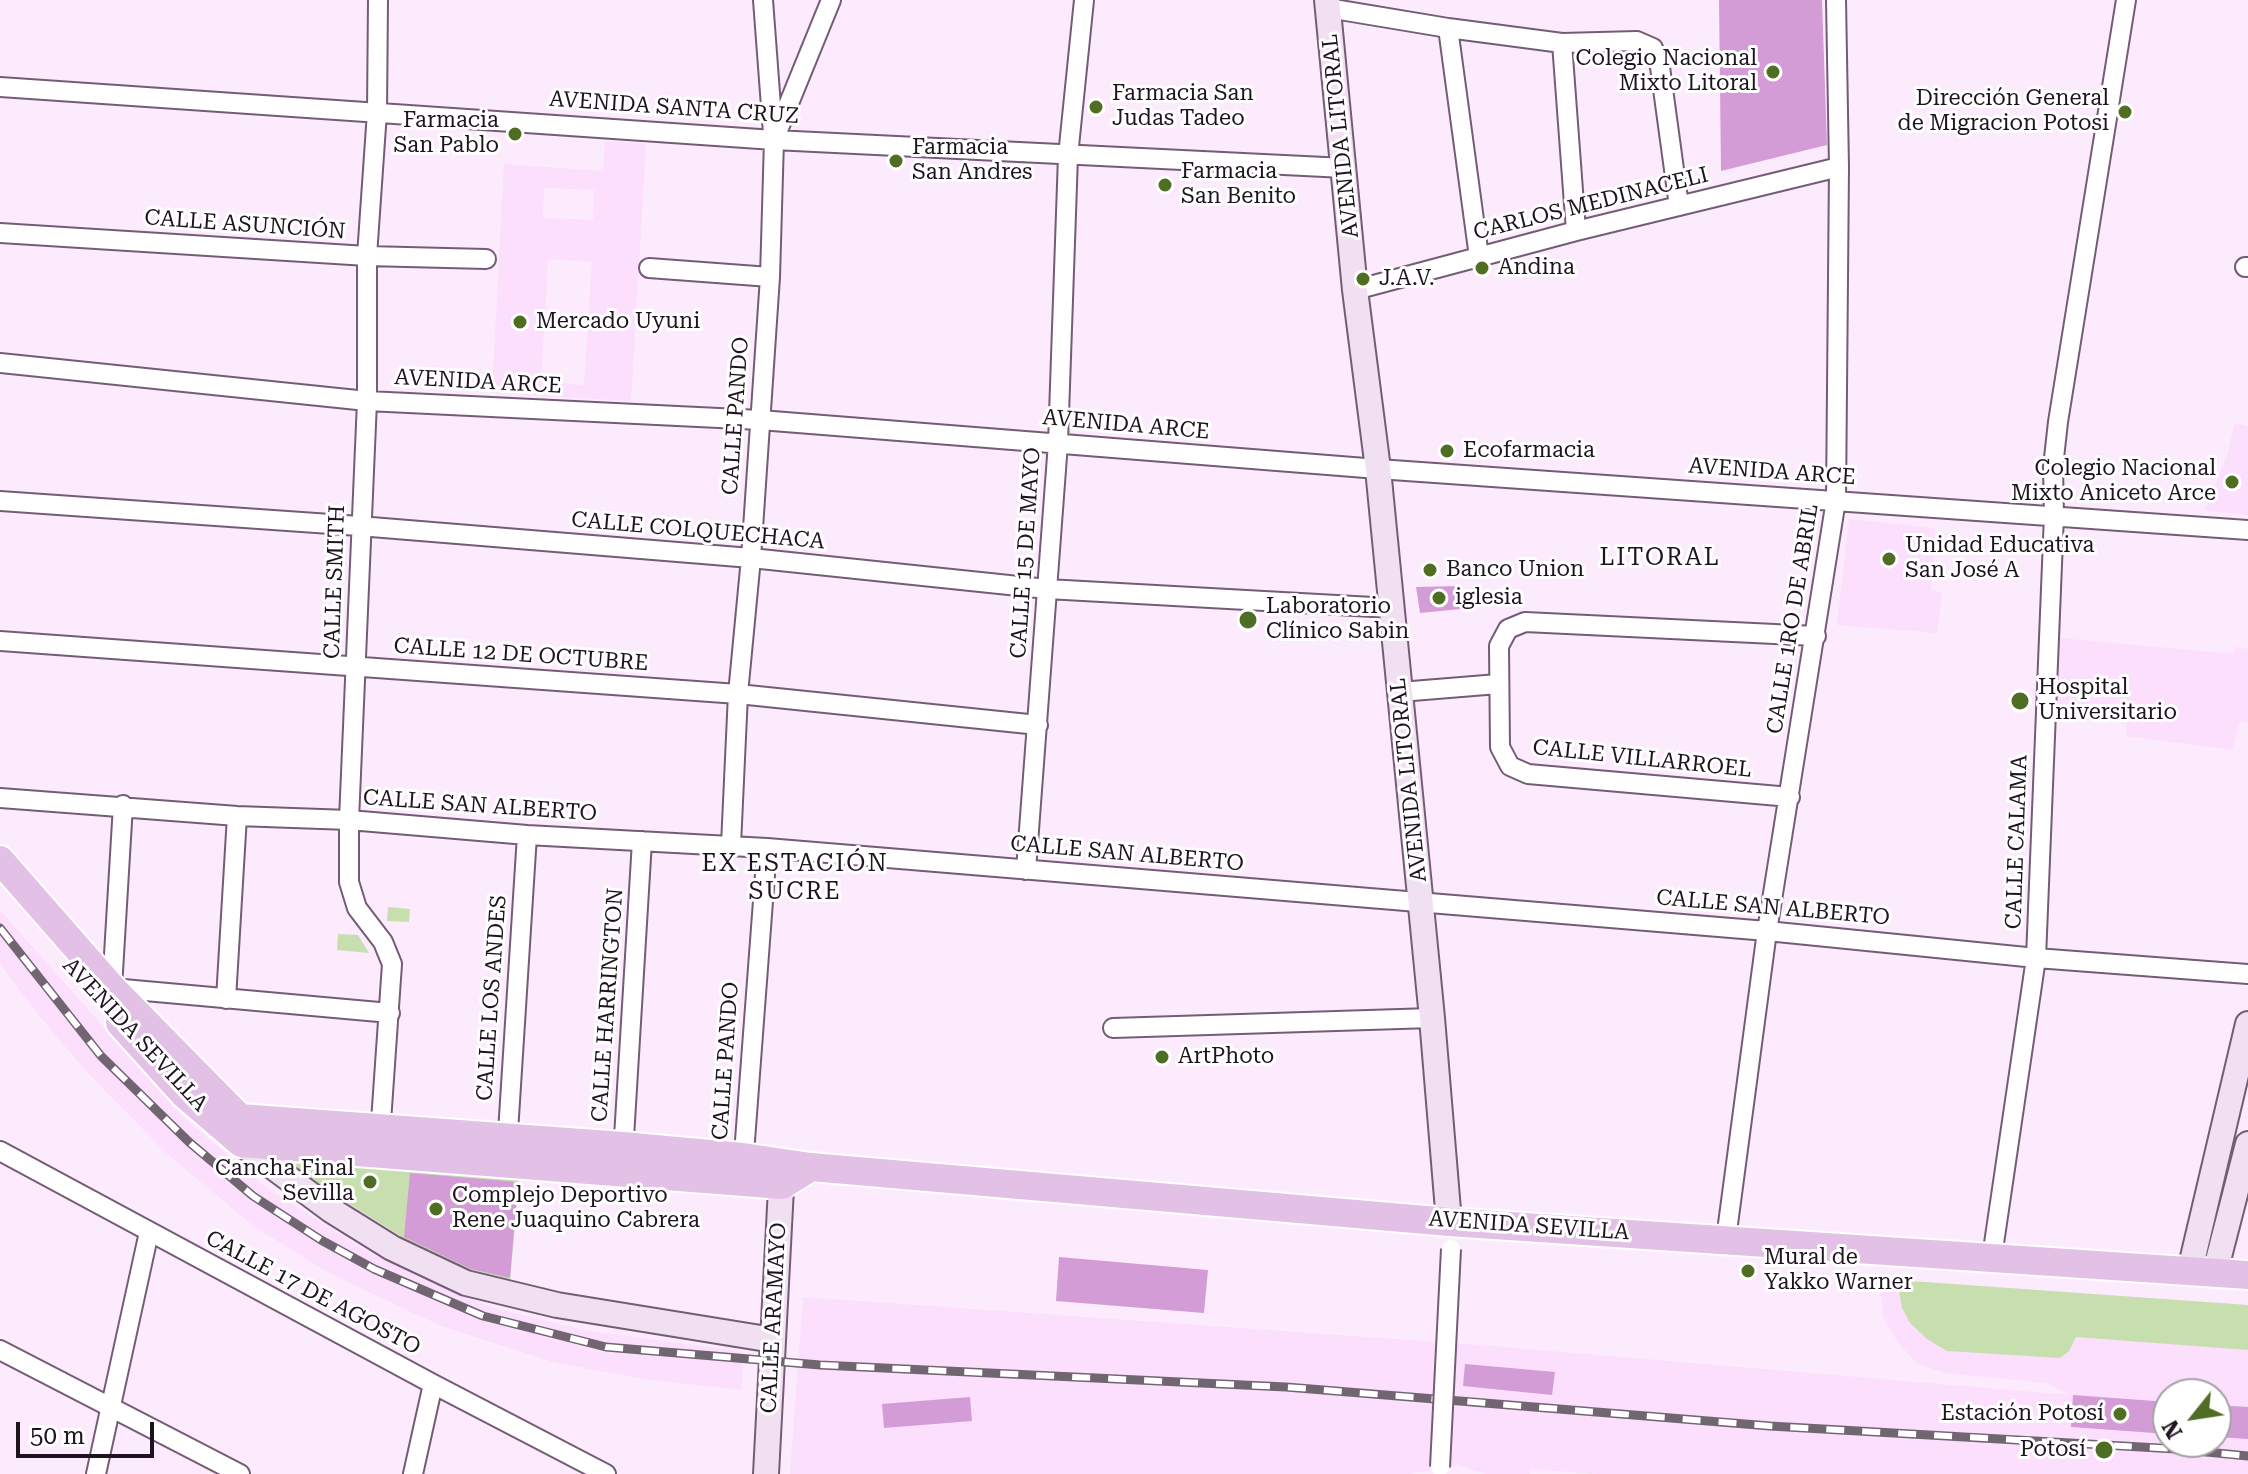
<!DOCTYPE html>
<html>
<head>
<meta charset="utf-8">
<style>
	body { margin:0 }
	#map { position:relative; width:2248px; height:1474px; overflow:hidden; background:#fcebfd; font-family:"Roboto Serif",serif }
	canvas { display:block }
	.north { position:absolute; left:2152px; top:1378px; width:80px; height:80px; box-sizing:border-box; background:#fff; border:2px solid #a5a1a5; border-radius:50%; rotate:240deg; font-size:22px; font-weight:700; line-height:32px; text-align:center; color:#1e141f }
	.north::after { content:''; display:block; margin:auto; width:28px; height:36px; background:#4f6e24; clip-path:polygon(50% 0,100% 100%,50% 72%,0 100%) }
	.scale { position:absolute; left:16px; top:1422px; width:138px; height:36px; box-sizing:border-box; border:4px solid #1e141f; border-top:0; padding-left:10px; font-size:24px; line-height:28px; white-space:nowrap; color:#1e141f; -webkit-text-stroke:6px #fff; paint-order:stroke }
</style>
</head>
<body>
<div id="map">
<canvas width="2248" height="1474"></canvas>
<div class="north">N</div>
<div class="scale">50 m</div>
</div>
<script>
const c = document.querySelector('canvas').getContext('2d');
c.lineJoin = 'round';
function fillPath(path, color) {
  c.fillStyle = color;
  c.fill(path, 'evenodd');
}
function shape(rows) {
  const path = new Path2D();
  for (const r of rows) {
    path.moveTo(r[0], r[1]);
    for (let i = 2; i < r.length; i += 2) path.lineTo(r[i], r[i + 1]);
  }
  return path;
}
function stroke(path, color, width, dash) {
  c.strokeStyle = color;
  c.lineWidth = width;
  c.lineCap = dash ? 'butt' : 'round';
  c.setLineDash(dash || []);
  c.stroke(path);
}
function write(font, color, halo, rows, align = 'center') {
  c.font = font + ' "Roboto Serif",serif';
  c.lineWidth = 6;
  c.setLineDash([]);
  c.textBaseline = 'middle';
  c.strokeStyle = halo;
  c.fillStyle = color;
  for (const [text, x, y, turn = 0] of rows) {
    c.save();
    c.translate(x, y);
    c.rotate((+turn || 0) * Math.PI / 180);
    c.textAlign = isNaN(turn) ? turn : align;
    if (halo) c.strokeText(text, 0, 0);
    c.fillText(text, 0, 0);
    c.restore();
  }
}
fillPath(shape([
	[605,141,646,144,631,401,492,393,504,164,603,171],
	[544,188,594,190,593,220,543,218],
	[548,259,592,262,584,385,541,381],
	[2235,423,2248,426,2248,515,2205,510,2227,455],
	[1849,519,1935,528,1931,589,1942,593,1937,633,1837,625],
	[2060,638,2233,654,2235,647,2248,649,2248,723,2240,721,2232,750,2126,736,2127,710,2058,704],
	[0,910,185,1119,267,1188,364,1250,490,1307,584,1330,743,1352,742,1390,651,1380,556,1363,441,1326,333,1275,256,1228,166,1153,86,1071,41,1018,0,964],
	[1879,1279,2248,1305,2248,1474,1596,1474,1531,1469,1530,1474,1486,1474,1457,1465,1410,1474,790,1474,803,1297,1480,1345,2070,1395,2047,1383,1945,1373,1916,1363,1897,1341,1883,1317],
	[2168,1394,2216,1394,2216,1442,2168,1442]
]), '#fbdffc');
fillPath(shape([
	[388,907,410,909,409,922,387,921],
	[338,934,358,935,369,953,337,950],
	[276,1158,519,1179,510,1282,445,1264],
	[1897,1280,2248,1305,2248,1350,2076,1337,2069,1351,2060,1358,1947,1351,1927,1339,1910,1323,1902,1308]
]), '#c7dfaf');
fillPath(shape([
	[1719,0,1822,0,1827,145,1721,171],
	[1457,586,1461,609,1420,613,1416,587],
	[410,1173,518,1182,510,1278,471,1269,404,1237],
	[1059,1257,1208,1270,1204,1313,1056,1301],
	[1465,1364,1555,1372,1552,1395,1463,1386],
	[2073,1395,2168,1402,2168,1434,2071,1427],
	[970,1397,972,1421,884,1428,882,1404],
	[2216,1405,2248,1407,2248,1439,2216,1437]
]), '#d39cd6');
const street = shape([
	[378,0,377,112,367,256,367,401,349,820,349,882,357,908,383,942,392,964,380,1136],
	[763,0,773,133],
	[1328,8,1448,28,1562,43,1637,41,1653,48,1660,67,1679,206],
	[1448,28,1479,257],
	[1562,43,1576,231],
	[0,87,774,140,1345,168],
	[0,233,367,256,486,259],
	[2245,267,2248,267],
	[649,268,770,277],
	[1355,290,1576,231,1839,167],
	[0,363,367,401,760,420,1378,469,2248,530],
	[0,501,359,526,751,558,1047,589,1391,608],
	[0,641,738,694,1038,725],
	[1400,692,1498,684],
	[1790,797,1528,774,1510,766,1500,747,1499,646,1508,629,1525,622,1816,636],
	[0,798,237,816,349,820,527,835,767,848,1767,931,2036,958,2248,974],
	[123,805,112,988,390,1013],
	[731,845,738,694,751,558,770,277,774,140,831,0],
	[1026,870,1058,443,1068,156,1084,0],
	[226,999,237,816],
	[1113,1028,1432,1018],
	[507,1148,527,835],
	[0,1151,433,1384,606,1474],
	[623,1154,642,841],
	[743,1167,767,848],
	[1726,1239,1767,931,1836,500,1839,167,1836,0],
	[1992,1257,2036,958,2054,515,2053,467,2058,422,2126,0],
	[0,1350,240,1474],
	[96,1474,149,1232],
	[413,1474,433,1384]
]);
const secondary = shape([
	[1327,0,1355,290,1378,469,1432,1018,1449,1222],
	[241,1143,331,1210,392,1248,466,1283,557,1305,773,1340],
	[2190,1270,2248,1024],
	[2215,1272,2248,1144],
	[766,1474,782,1169]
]);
const primary = shape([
	[0,860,112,988,240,1118,623,1146,743,1157,811,1167,1449,1222,2248,1275],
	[120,1023,184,1094,241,1143,782,1185,811,1167]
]);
stroke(street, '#755c76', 22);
stroke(secondary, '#755c76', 28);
stroke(primary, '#fff', 32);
stroke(street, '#fff', 18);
stroke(secondary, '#f1e0f2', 24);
stroke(primary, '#e3c1e6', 28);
const rail = shape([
	[0,928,101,1056,189,1142,253,1196,321,1240,374,1269,483,1316,606,1347,820,1365,1286,1387,1770,1426,2176,1449,2248,1456]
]);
stroke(rail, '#716572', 9);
stroke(rail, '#fff', 6, [18]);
const streetBridge = shape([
	[1440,1467,1451,1249]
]);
stroke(streetBridge, '#755c76', 22, []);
stroke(streetBridge, '#fff', 18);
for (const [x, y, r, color] of [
	[1773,72,8,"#4f6e24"],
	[1096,107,8,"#4f6e24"],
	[2125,112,8,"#4f6e24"],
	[515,134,8,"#4f6e24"],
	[896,161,8,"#4f6e24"],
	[1165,185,8,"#4f6e24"],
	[1482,268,8,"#4f6e24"],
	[1363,279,8,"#4f6e24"],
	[520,322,8,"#4f6e24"],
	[1447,451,8,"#4f6e24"],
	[2232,482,8,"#4f6e24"],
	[1889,559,8,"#4f6e24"],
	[1430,570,8,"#4f6e24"],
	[1439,598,8,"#4f6e24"],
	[1248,620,10,"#4f6e24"],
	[2020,701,10,"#4f6e24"],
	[1162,1057,8,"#4f6e24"],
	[370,1182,8,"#4f6e24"],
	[436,1209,8,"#4f6e24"],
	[1748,1271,8,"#4f6e24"],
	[2120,1414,8,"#4f6e24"],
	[2104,1450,10,"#4f6e24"]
]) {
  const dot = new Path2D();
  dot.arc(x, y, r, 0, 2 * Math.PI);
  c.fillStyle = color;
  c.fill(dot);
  stroke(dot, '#fff', 3);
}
write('22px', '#1e141f', '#fff', [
	["Colegio Nacional",1757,59,"right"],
	["Mixto Litoral",1757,84,"right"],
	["Farmacia San",1112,94],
	["Judas Tadeo",1112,119],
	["Dirección General",2109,99,"right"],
	["de Migracion Potosi",2109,124,"right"],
	["Farmacia",499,121,"right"],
	["San Pablo",499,146,"right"],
	["Farmacia",912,148],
	["San Andres",912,173],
	["Farmacia",1181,172],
	["San Benito",1181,197],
	["Andina",1498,268],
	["J.A.V.",1379,279],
	["Mercado Uyuni",536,322],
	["Ecofarmacia",1463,451],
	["Colegio Nacional",2216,469,"right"],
	["Mixto Aniceto Arce",2216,494,"right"],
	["Unidad Educativa",1905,546],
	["San José A",1905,571],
	["Banco Union",1446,570],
	["iglesia",1455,598],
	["Laboratorio",1266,607],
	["Clínico Sabin",1266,632],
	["Hospital",2038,688],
	["Universitario",2038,713],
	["ArtPhoto",1178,1057],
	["Cancha Final",354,1169,"right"],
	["Sevilla",354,1194,"right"],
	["Complejo Deportivo",452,1196],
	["Rene Juaquino Cabrera",452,1221],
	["Mural de",1764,1258],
	["Yakko Warner",1764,1283],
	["Estación Potosí",2104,1414,"right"],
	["Potosí",2086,1450,"right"]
], 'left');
write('22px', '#1e141f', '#fff', [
	["AVENIDA SANTA CRUZ",674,108,4],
	["AVENIDA LITORAL",1341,136,-96],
	["CARLOS MEDINACELI",1591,204,-14],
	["CALLE ASUNCIÓN",245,225,4],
	["AVENIDA ARCE",478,382,3],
	["CALLE PANDO",736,416,-86],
	["AVENIDA ARCE",1126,425,5],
	["AVENIDA ARCE",1772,472,4],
	["CALLE COLQUECHACA",698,531,5],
	["CALLE 15 DE MAYO",1026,553,-86],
	["CALLE SMITH",335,582,-88],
	["CALLE 1RO DE ABRIL",1793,619,-81],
	["CALLE 12 DE OCTUBRE",521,655,4],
	["CALLE VILLARROEL",1642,759,6],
	["AVENIDA LITORAL",1409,780,-96],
	["CALLE SAN ALBERTO",480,806,4],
	["CALLE CALAMA",2017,842,-88],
	["CALLE SAN ALBERTO",1127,854,5],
	["CALLE SAN ALBERTO",1773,908,5],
	["CALLE LOS ANDES",492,998,-86],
	["CALLE HARRINGTON",608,1005,-86],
	["AVENIDA SEVILLA",135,1035,47],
	["CALLE PANDO",726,1061,-86],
	["AVENIDA SEVILLA",1529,1226,4],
	["CALLE 17 DE AGOSTO",313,1293,28],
	["CALLE ARAMAYO",774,1318,-87]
]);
c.letterSpacing = '2px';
write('24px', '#1e141f', '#fff', [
	["LITORAL",1660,558],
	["EX ESTACIÓN",795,864],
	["SUCRE",795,892]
]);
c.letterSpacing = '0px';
</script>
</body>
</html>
